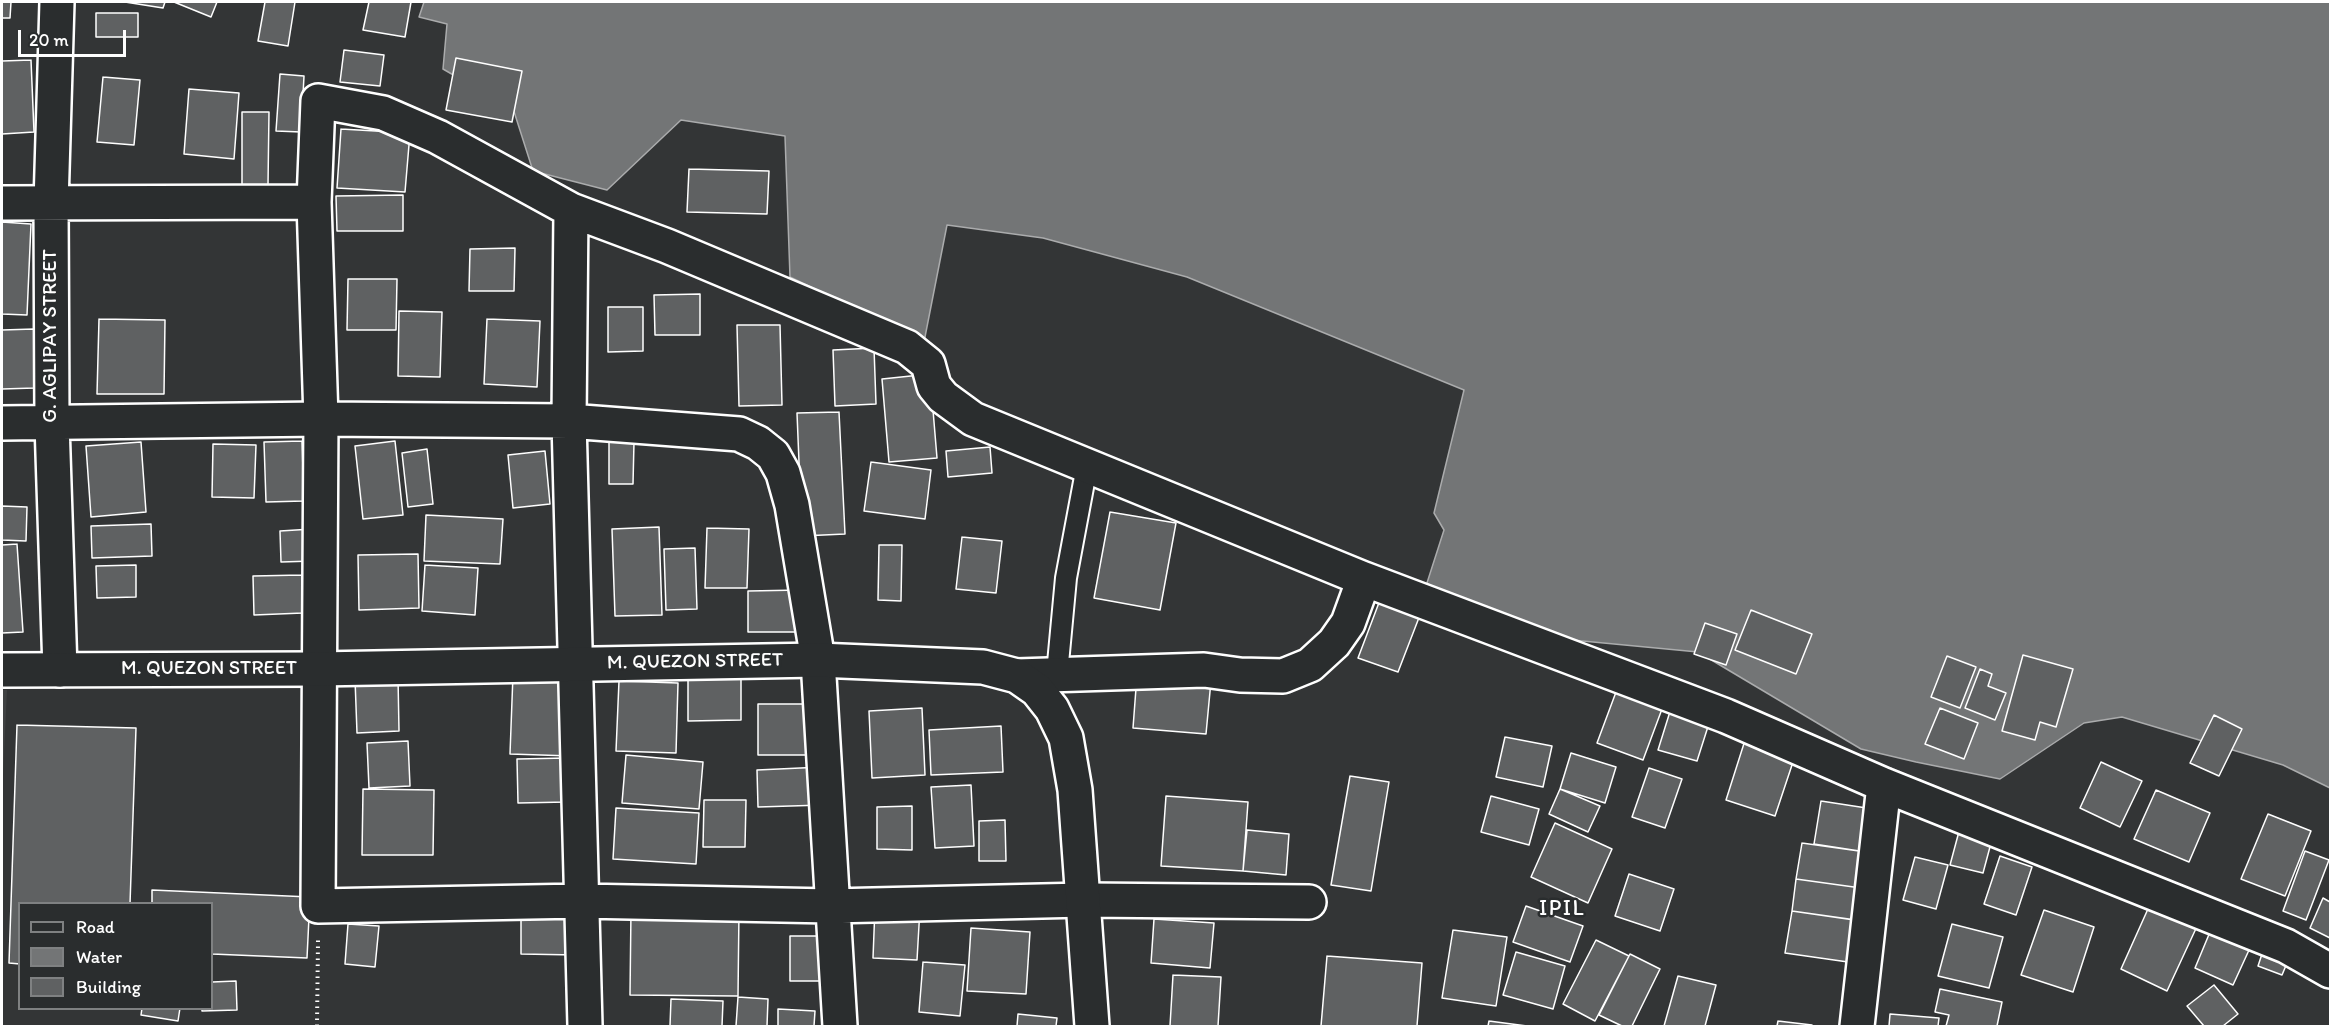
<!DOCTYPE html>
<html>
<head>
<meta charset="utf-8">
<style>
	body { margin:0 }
	#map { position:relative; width:2332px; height:1028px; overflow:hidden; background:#333536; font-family:Itim,sans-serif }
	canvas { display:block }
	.frame { position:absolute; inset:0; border:3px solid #fff; pointer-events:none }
	.legend { position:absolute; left:18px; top:902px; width:195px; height:108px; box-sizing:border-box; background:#2a2d2e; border:2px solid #7f8182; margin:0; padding:8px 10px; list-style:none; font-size:18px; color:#fff }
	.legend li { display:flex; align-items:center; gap:12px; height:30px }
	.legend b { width:30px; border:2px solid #7f8182 }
	.scale { position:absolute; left:18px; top:30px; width:108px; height:27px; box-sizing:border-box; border:3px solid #fff; border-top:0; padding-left:8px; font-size:18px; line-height:21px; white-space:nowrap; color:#fff; -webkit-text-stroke:4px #2a2d2e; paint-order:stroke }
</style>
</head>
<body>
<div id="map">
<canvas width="2332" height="1028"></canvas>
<div class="frame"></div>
<ul class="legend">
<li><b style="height:8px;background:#2a2d2e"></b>Road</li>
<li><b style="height:16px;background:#737576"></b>Water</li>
<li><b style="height:16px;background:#5f6162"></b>Building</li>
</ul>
<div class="scale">20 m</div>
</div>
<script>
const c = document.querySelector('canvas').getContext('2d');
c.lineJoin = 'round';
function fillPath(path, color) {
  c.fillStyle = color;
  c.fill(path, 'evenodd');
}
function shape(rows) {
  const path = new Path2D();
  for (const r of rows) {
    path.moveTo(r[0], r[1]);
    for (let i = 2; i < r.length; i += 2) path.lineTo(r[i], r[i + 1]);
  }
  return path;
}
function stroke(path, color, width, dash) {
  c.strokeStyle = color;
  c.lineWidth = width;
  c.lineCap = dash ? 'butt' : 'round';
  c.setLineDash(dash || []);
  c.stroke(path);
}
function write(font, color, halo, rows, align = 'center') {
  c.font = font + ' Itim,sans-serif';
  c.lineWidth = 5;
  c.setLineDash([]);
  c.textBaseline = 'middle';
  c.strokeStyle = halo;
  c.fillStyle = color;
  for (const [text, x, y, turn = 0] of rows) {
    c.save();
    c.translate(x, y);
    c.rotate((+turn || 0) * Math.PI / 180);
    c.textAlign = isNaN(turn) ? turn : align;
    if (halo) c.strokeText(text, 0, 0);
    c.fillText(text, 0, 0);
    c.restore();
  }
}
fillPath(shape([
	[2,690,7,690,2,797]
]), '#404243');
const water = shape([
	[424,2,2330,2,2330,788,2283,765,2122,717,2084,723,2000,779,1916,762,1861,749,1698,652,1572,640,1426,586,1444,530,1434,513,1464,390,1187,277,1043,238,947,225,924,342,790,277,785,136,681,120,607,190,533,171,510,99,462,80,443,69,447,24,419,17,424,2]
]);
fillPath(water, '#737576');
stroke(water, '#abacad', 1.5);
const building = shape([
	[2,2,11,2,10,18,2,18,2,2],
	[125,2,165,2,163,8,125,2],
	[174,2,217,2,211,17,174,2],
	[265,2,295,2,288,46,258,41,265,2],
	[369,2,411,2,405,37,363,30,369,2],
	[96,13,138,13,138,37,96,37,96,13],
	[344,50,384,55,380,86,340,82,344,50],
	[456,58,522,71,512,122,446,110,456,58],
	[31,60,34,132,2,134,2,61,31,60],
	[280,74,304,76,301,132,276,131,280,74],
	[103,77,140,80,134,145,97,142,103,77],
	[189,89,239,93,234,159,184,154,189,89],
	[242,112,269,112,268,185,242,185,242,112],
	[341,129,410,133,405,192,337,188,341,129],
	[689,169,769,171,767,214,687,212,689,169],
	[403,195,403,231,337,231,336,196,403,195],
	[2,222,31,224,27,315,2,314,2,222],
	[515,248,514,291,469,291,470,249,515,248],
	[348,279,397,279,396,330,347,330,348,279],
	[700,294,700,335,655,335,654,295,700,294],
	[608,307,643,307,643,351,608,352,608,307],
	[399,311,442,312,440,377,398,376,399,311],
	[99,319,165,320,164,394,97,394,99,319],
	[487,319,540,321,537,387,484,384,487,319],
	[737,325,780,325,782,405,739,406,737,325],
	[34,329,35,388,2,389,2,330,34,329],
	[874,348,876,404,835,406,833,350,874,348],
	[930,374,937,458,889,462,882,379,930,374],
	[839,412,845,534,802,536,797,413,839,412],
	[302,441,304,501,266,502,264,442,302,441],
	[395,441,403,515,363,519,355,446,395,441],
	[141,442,146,512,91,517,86,446,141,442],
	[609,442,634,442,633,484,609,484,609,442],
	[213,444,256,445,254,498,212,497,213,444],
	[990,447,992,473,948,477,946,451,990,447],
	[427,449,433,504,408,507,402,453,427,449],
	[545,451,550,504,513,508,508,455,545,451],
	[871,462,931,470,925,519,864,511,871,462],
	[2,506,27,507,26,541,2,540,2,506],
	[1110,512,1176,523,1160,610,1094,598,1110,512],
	[426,515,503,519,500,564,424,561,426,515],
	[151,524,152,556,92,558,91,526,151,524],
	[659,527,662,615,615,616,612,529,659,527],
	[707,528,749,529,747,588,705,588,707,528],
	[312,529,313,561,281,562,280,531,312,529],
	[962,537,1002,541,996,593,956,589,962,537],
	[17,544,23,632,2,633,2,545,17,544],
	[879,545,902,545,901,601,878,600,879,545],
	[695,548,697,609,666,610,664,549,695,548],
	[418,554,419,608,359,610,358,555,418,554],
	[136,565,136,597,97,598,96,566,136,565],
	[425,565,478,568,475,615,422,611,425,565],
	[302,575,303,613,254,615,253,576,302,575],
	[801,590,801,632,748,632,748,591,801,590],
	[1380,600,1420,615,1398,672,1358,658,1380,600],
	[1751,610,1812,634,1796,674,1735,650,1751,610],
	[1705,623,1737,634,1726,665,1694,654,1705,623],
	[2023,655,2073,669,2056,727,2040,722,2035,740,2002,731,2023,655],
	[1947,656,1976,667,1960,708,1931,697,1947,656],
	[1980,669,1992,674,1988,686,2006,693,1995,720,1965,708,1980,669],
	[741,673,741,720,688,721,688,674,741,673],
	[513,674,573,675,571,756,510,754,513,674],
	[1137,675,1211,681,1206,734,1133,728,1137,675],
	[398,677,399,731,357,733,355,679,398,677],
	[619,681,678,683,676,753,616,751,619,681],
	[1619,684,1665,701,1643,760,1597,743,1619,684],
	[1673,702,1712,714,1697,761,1658,750,1673,702],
	[758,704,813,704,814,755,758,755,758,704],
	[922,708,925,775,872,778,869,711,922,708],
	[1940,708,1978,723,1964,759,1925,744,1940,708],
	[2214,715,2242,729,2219,776,2190,763,2214,715],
	[17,725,136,728,130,904,20,904,20,964,9,963,17,725],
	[1001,726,1003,772,931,775,929,730,1001,726],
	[1747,734,1797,750,1775,816,1726,800,1747,734],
	[1505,737,1552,746,1543,787,1496,777,1505,737],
	[408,741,410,786,369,788,367,743,408,741],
	[1571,753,1616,767,1605,803,1560,789,1571,753],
	[626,755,703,762,699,809,622,803,626,755],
	[567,758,567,802,518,803,517,759,567,758],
	[2101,762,2142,781,2120,827,2080,808,2101,762],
	[822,767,823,805,758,807,757,770,822,767],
	[1649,768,1682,779,1665,828,1632,817,1649,768],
	[1350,776,1389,782,1371,891,1331,885,1350,776],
	[971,785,974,846,935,848,931,787,971,785],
	[363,789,434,790,433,855,362,855,363,789],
	[1560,789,1600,806,1588,832,1549,814,1560,789],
	[2156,790,2210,813,2189,862,2134,839,2156,790],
	[1166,796,1248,802,1243,871,1161,866,1166,796],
	[1491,796,1539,809,1529,845,1481,832,1491,796],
	[704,800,746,800,745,847,703,847,704,800],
	[1821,801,1873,809,1866,852,1814,844,1821,801],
	[912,806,912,850,877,849,877,807,912,806],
	[616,808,699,813,696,864,613,859,616,808],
	[2268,814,2311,831,2285,896,2241,879,2268,814],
	[1005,820,1006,861,979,861,979,821,1005,820],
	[1555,823,1612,849,1588,903,1531,877,1555,823],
	[1961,824,1994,832,1983,873,1950,865,1961,824],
	[1247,830,1289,834,1286,875,1243,871,1247,830],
	[1802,843,1866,852,1861,888,1796,879,1802,843],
	[2305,851,2329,860,2306,920,2283,911,2305,851],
	[2000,856,2032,867,2016,915,1984,904,2000,856],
	[1915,857,1948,865,1936,909,1903,900,1915,857],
	[1629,874,1674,889,1660,931,1615,916,1629,874],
	[1796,879,1861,888,1856,920,1792,911,1796,879],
	[152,890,310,897,307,958,212,954,212,904,152,904,152,890],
	[2323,898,2330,902,2330,938,2310,928,2323,898],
	[2152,900,2199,922,2167,991,2121,969,2152,900],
	[1526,906,1583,926,1570,962,1513,942,1526,906],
	[875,907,920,908,917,960,873,958,875,907],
	[631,910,739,911,738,996,630,995,631,910],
	[2044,910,2094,927,2073,992,2021,975,2044,910],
	[1792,911,1861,921,1855,963,1785,953,1792,911],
	[521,913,577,913,576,955,521,954,521,913],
	[1154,919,1214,923,1210,968,1151,963,1154,919],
	[2215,920,2255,937,2233,985,2195,968,2215,920],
	[348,924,379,926,375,967,345,964,348,924],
	[1952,924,2003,937,1989,988,1938,976,1952,924],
	[971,928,1030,932,1026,994,967,991,971,928],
	[1453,930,1507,937,1496,1006,1442,998,1453,930],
	[790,936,832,936,833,981,790,981,790,936],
	[1596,940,1629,956,1595,1021,1563,1004,1596,940],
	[2266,942,2292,951,2282,975,2258,966,2266,942],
	[1516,952,1565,966,1553,1009,1503,995,1516,952],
	[1630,954,1660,969,1632,1026,1622,1026,1599,1015,1630,954],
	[1327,956,1422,963,1417,1026,1321,1026,1327,956],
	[923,962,965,965,960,1016,919,1012,923,962],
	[1173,975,1221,977,1218,1026,1170,1026,1173,975],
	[1678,976,1716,985,1705,1026,1664,1026,1678,976],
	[236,981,237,1010,202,1011,202,1008,212,1008,212,982,236,981],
	[2214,985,2238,1014,2223,1026,2204,1026,2187,1006,2214,985],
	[1940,989,2002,1002,1997,1026,1946,1026,1949,1015,1935,1012,1940,989],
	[738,997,768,999,767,1026,736,1026,738,997],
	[671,999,723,1001,722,1026,670,1026,671,999],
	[142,1008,180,1008,178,1021,141,1015,142,1008],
	[778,1009,815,1011,814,1026,778,1026,778,1009],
	[1018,1014,1057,1018,1056,1026,1017,1026,1018,1014],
	[1890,1014,1939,1018,1938,1026,1889,1026,1890,1014],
	[1489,1021,1527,1026,1488,1026,1489,1021],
	[1778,1021,1812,1025,1812,1026,1777,1026,1778,1021]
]);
fillPath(building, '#5f6162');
stroke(building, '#fff', 1.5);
const service = shape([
	[1057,674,1066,578,1087,466]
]);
const minor = shape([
	[57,2,51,204,52,423,60,670],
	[2,203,314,202],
	[571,210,569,421,585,1026],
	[2,423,321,419,569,421,739,434,758,443,773,455,783,473,792,505,818,660,840,1026],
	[1017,676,1204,670,1240,675,1283,676,1310,665,1334,643,1348,623,1364,579],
	[1309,902,1084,900,831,906,581,901,318,906,321,419,314,202,318,101,383,113,438,137,571,210,667,246,907,347,928,364,934,386,943,397,973,419,1364,579,1726,716,1884,785,2286,946,2330,971],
	[1857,1026,1884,785]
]);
const tertiary = shape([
	[2,670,318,669,818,660,983,667,1017,676,1037,690,1052,709,1066,738,1075,790,1092,1026]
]);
stroke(service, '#fff', 24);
stroke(minor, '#fff', 38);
stroke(tertiary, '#fff', 38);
stroke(shape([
	[317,1026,318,940]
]), '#fff', 4, [1.5, 4.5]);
stroke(service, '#2a2d2e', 20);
stroke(minor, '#2a2d2e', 33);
stroke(tertiary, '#2a2d2e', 33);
write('20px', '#fff', '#2a2d2e', [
	["G. AGLIPAY STREET",51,336,-90],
	["M. QUEZON STREET",695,662,-1],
	["M. QUEZON STREET",209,669]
]);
c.letterSpacing = '1.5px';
write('22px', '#fff', '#2a2d2e', [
	["IPIL",1562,909]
]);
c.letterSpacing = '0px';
</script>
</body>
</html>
